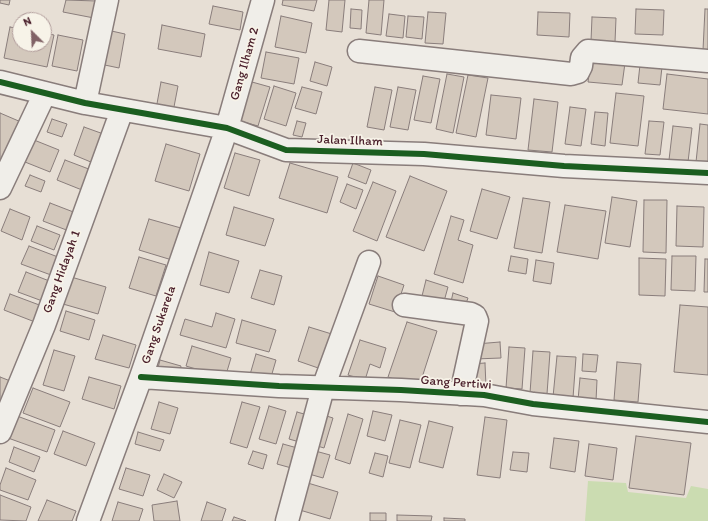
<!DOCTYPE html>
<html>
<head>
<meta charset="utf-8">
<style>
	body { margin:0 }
	#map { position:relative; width:708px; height:521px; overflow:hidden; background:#e7dfd5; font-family:Itim,sans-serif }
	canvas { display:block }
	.north { position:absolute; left:12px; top:12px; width:40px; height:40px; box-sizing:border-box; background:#f7f3e8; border:1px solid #b29e9c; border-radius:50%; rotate:336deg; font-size:11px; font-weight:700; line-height:16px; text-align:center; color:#4a1f2b }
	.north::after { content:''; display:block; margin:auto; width:14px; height:18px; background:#816266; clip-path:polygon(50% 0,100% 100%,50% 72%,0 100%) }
</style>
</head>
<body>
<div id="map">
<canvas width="708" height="521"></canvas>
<div class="north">N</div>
</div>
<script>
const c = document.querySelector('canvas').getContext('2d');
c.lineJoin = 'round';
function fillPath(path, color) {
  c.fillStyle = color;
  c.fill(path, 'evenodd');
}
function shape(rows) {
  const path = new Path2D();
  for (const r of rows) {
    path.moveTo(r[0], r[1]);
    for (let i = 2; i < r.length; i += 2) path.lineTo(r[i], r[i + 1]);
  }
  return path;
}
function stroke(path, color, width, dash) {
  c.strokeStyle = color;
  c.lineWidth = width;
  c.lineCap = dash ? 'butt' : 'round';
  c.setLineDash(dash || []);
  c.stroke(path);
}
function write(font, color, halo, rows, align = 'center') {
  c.font = font + ' Itim,sans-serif';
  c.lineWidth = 3.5;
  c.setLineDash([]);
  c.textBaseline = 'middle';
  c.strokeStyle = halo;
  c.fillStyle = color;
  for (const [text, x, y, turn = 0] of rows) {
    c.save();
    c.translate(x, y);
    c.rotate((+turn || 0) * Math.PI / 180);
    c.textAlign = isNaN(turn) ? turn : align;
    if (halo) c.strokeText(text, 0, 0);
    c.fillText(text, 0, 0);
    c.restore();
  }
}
fillPath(shape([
	[588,481,626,483,628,492,686,498,691,486,708,489,708,521,585,521]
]), '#cbdcb1');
const building = shape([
	[0,0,10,0,9,5,0,3,0,0],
	[66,0,97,1,94,18,63,12,66,0],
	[283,0,317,0,314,11,282,5,283,0],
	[329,0,345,0,342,32,326,30,329,0],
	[369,0,384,0,381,35,366,33,369,0],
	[213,6,243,12,240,30,209,24,213,6],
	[351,9,362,10,361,29,350,28,351,9],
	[636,9,664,10,663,35,635,34,636,9],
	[705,9,708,9,708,51,703,50,705,9],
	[428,12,446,13,443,44,425,43,428,12],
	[538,12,570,13,569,37,537,35,538,12],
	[389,14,405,16,403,38,386,36,389,14],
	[281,16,312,23,306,53,275,47,281,16],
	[408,16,424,17,422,39,406,37,408,16],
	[592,17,616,18,615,42,591,41,592,17],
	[162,25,205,34,201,57,158,49,162,25],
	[10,27,20,29,20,44,44,44,44,33,54,35,47,67,4,58,10,27],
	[107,30,125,34,119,68,100,64,107,30],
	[58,35,83,40,77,71,52,66,58,35],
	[266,52,299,58,294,84,261,78,266,52],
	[591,59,625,63,622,85,588,82,591,59],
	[315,62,332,67,327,86,310,81,315,62],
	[640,65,662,67,660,85,638,83,640,65],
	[447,74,464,77,453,133,436,129,447,74],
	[667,74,708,79,708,114,663,109,667,74],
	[468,75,488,78,476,137,456,133,468,75],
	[423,76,440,79,431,123,414,120,423,76],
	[161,82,178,86,173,112,156,109,161,82],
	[252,82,270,87,258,126,240,121,252,82],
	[274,86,296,93,286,126,264,119,274,86],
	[302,87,322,92,316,114,295,108,302,87],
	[375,87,392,90,384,130,367,127,375,87],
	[398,87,416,90,408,130,390,127,398,87],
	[616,93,644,96,638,146,610,143,616,93],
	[491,95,521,98,516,139,486,135,491,95],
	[534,99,558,102,552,152,528,150,534,99],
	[570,107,586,109,581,146,565,144,570,107],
	[595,112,608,113,605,146,591,144,595,112],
	[0,113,21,122,0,168,0,113],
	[52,119,67,124,62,137,47,132,52,119],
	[297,121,306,123,302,137,293,135,297,121],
	[649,121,664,122,660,155,645,154,649,121],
	[700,124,708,125,708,164,696,162,700,124],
	[673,126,692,128,688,162,669,160,673,126],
	[84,127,109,136,98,165,74,155,84,127],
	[34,140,59,150,50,172,25,162,34,140],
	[166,144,200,154,189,191,155,181,166,144],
	[235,153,260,160,249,196,224,188,235,153],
	[65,160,94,171,87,192,57,180,65,160],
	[290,163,338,177,327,213,279,198,290,163],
	[353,163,371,170,366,184,348,177,353,163],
	[30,175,45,181,41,192,25,186,30,175],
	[410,176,447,191,424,251,386,237,410,176],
	[373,182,396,191,377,241,353,231,373,182],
	[347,184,363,190,356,209,340,202,347,184],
	[482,189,510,197,497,239,470,231,482,189],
	[612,197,637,201,630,247,605,243,612,197],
	[523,198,550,202,542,253,514,248,523,198],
	[644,200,667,200,666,253,643,252,644,200],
	[50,203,76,213,69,231,43,221,50,203],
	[565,205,606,211,598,259,557,252,565,205],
	[677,206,704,207,703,247,676,246,677,206],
	[234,207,274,219,265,246,226,235,234,207],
	[10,209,30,217,22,240,1,231,10,209],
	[451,216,464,220,458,240,473,245,463,283,434,274,451,216],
	[149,219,181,228,172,260,139,250,149,219],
	[37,226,60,235,54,250,31,241,37,226],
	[29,246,58,257,51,275,21,264,29,246],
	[209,252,239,261,229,293,200,285,209,252],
	[511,256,528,259,526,274,508,271,511,256],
	[672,256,696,256,695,291,671,290,672,256],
	[139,257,166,265,156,296,129,288,139,257],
	[639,258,666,259,665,296,639,295,639,258],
	[705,259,708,259,708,292,704,292,705,259],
	[536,260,554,263,551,284,533,281,536,260],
	[260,270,282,276,274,305,251,298,260,270],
	[26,272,52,282,45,302,18,292,26,272],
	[378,276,404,285,395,312,369,304,378,276],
	[71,277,106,287,98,314,63,304,71,277],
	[426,280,448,287,443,305,421,300,426,280],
	[453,293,468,298,464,309,450,306,453,293],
	[10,294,42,306,35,322,4,310,10,294],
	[680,305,708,307,708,375,674,372,680,305],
	[66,311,95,320,89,340,60,331,66,311],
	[216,313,235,319,226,348,180,335,185,319,212,327,216,313],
	[242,320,276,330,269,352,236,343,242,320],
	[407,322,437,331,419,387,388,377,407,322],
	[309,327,335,335,324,370,298,361,309,327],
	[103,335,136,345,129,368,95,359,103,335],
	[360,340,386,348,380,368,370,364,365,380,348,375,360,340],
	[500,342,501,358,475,359,476,344,500,342],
	[192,346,231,358,225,378,186,366,192,346],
	[509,347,525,348,522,389,506,388,509,347],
	[54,350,75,356,64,391,43,385,54,350],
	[533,351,550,352,547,394,530,393,533,351],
	[256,354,276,360,269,384,249,378,256,354],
	[583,354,598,355,596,372,582,371,583,354],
	[557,356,576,357,573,398,553,397,557,356],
	[160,360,181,366,178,379,157,372,160,360],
	[617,362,641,364,638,402,614,400,617,362],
	[485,363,486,387,472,388,471,364,485,363],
	[0,377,13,382,0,404,0,377],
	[89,377,121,386,114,409,82,399,89,377],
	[580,378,597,380,596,401,578,400,580,378],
	[33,388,70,402,60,427,23,413,33,388],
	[159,402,178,408,170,434,151,429,159,402],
	[242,402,260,407,247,448,230,443,242,402],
	[269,406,286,411,276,444,259,439,269,406],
	[373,411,392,415,385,441,367,436,373,411],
	[297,412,311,416,303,443,289,439,297,412],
	[320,414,333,418,324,448,311,444,320,414],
	[348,414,363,419,350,464,335,459,348,414],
	[17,416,55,430,47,452,8,438,17,416],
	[485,417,507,420,500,478,477,475,485,417],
	[400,420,421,425,410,468,389,463,400,420],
	[429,421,453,427,443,468,419,462,429,421],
	[63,431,95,443,86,466,54,454,63,431],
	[138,432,164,440,160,451,135,444,138,432],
	[636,436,691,443,684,495,629,488,636,436],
	[554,438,579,441,575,472,550,468,554,438],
	[283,444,301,449,295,469,277,464,283,444],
	[589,444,617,448,613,480,585,476,589,444],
	[14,447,40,457,34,472,9,462,14,447],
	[308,449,330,455,323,478,302,472,308,449],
	[253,451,267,455,263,469,248,464,253,451],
	[513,452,529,453,527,472,510,470,513,452],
	[375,453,388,456,383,477,369,473,375,453],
	[6,468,36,480,28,500,0,490,0,485,6,468],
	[126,468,150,475,143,496,119,489,126,468],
	[164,474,182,482,174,498,157,490,164,474],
	[301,481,338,492,330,519,293,508,301,481],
	[0,495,31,507,26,521,0,520,0,495],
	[47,500,76,511,72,521,38,521,47,500],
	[177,501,180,521,154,521,152,505,177,501],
	[118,502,143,509,139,521,112,521,118,502],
	[207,502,226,509,222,521,201,521,207,502],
	[370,513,386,513,386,521,370,521,370,513],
	[397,515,432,516,431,521,397,521,397,515],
	[234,517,246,521,232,521,234,517],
	[444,518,465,519,465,521,444,521,444,518]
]);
fillPath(building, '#d3c8bc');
stroke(building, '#897d7b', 1);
const minor = shape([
	[359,51,571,74,578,72,581,66,582,58,588,51,708,61],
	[0,82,85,103,227,128,286,150,424,154,564,166,708,173],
	[85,103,107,0],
	[0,188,45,93],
	[404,305,471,314,475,316,477,321,461,394],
	[141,377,279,386,401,390,484,395,533,404,708,422],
	[0,432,44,325,122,110],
	[88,521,141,377,227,128,263,0],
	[287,521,323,388,369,262]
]);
stroke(minor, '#897d7b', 25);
stroke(minor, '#f0eee9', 22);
stroke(shape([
	[0,82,85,103,227,128,286,150,424,154,564,166,708,173],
	[141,377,279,386,401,390,484,395,533,404,708,422]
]), '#1b5e20', 6);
write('13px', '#4a1f2b', '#f7f3e8', [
	["Gang Ilham 2",245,64,-74],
	["Jalan Ilham",350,141,2],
	["Gang Hidayah 1",62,272,-70],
	["Gang Sukarela",159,325,-71],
	["Gang Pertiwi",456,383,4]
]);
</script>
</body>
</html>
